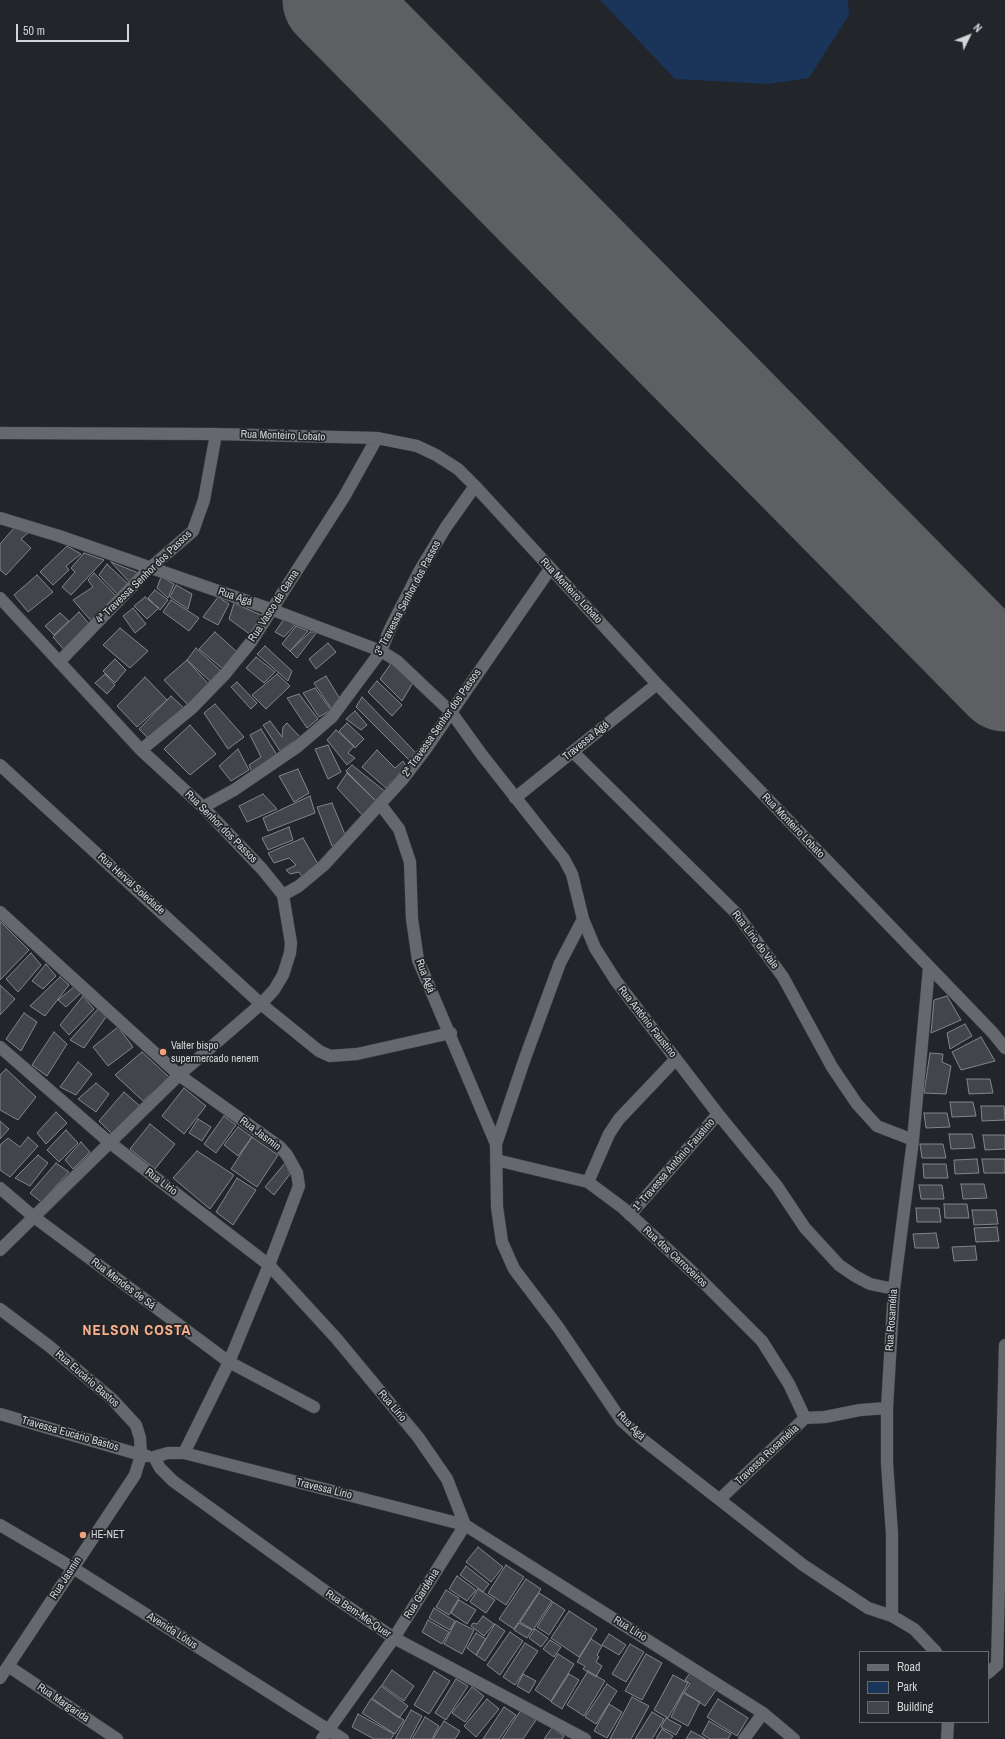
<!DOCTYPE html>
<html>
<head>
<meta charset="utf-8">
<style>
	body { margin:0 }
	#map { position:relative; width:1005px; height:1739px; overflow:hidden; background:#222529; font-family:"Archivo Narrow",sans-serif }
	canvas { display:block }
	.legend { position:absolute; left:859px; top:1651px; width:130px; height:72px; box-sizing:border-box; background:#222529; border:1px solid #696b6f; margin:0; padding:5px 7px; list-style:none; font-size:12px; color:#d3d4d7 }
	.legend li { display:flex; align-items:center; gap:8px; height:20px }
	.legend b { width:20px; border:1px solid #696b6f }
	.north { position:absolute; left:949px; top:16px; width:40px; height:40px; -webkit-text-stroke:3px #222529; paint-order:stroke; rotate:47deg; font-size:11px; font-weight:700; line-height:16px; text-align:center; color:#d3d4d7 }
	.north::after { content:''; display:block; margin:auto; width:14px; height:18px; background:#d3d4d7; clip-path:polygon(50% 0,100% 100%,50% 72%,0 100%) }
	.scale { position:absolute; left:16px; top:24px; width:113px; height:18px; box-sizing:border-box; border:2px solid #d3d4d7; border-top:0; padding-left:5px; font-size:12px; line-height:14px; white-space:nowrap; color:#d3d4d7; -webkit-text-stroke:3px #222529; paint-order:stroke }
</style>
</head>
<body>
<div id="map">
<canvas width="1005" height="1739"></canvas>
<ul class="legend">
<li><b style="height:5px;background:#65686c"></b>Road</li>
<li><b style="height:11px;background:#1a345a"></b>Park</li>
<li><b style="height:11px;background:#424549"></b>Building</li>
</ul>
<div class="north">N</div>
<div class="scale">50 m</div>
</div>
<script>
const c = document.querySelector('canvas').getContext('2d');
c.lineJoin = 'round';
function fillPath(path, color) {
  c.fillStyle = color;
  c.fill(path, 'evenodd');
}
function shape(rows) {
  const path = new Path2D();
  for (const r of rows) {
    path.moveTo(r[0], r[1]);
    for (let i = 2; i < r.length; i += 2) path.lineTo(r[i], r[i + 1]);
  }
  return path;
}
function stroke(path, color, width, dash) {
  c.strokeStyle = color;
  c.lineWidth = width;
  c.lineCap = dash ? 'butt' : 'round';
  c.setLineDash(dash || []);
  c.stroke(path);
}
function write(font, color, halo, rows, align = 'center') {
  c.font = font + ' "Archivo Narrow",sans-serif';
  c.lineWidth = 3.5;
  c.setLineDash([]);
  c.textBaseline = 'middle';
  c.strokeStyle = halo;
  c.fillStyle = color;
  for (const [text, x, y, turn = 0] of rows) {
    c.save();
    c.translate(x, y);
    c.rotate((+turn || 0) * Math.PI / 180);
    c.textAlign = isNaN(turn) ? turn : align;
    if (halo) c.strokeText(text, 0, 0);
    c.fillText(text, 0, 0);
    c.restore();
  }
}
fillPath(shape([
	[600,0,848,0,849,15,809,78,768,84,675,79]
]), '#1a345a');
stroke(shape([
	[333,0,1005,681]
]), '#5d5f63', 101);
const building = shape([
	[14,528,28,533,21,539,31,548,6,575,0,570,0,544,14,528],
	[67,546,81,554,66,566,69,570,53,585,40,572,67,546],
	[84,553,104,560,71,595,62,587,75,572,71,568,84,553],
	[111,562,141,574,131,584,111,562],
	[107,564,130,586,119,596,99,575,107,564],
	[94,573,118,598,93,623,73,600,93,587,88,580,94,573],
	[37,575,53,592,28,612,14,595,37,575],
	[161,577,174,584,168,598,157,588,161,577],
	[176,585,192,594,188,609,170,597,176,585],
	[155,590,168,600,160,610,148,598,155,590],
	[145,597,159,608,147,619,134,606,145,597],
	[218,597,229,604,218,625,203,617,218,597],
	[171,600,199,618,189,631,163,612,171,600],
	[234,603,263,616,251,635,229,619,234,603],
	[133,608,146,624,135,633,123,616,133,608],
	[79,612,90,625,65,651,53,637,79,612],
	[60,613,69,621,54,635,45,626,60,613],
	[284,619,295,625,284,637,275,632,284,619],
	[296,626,308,631,290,651,282,644,296,626],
	[120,628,148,651,130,668,103,645,120,628],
	[215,632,237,652,224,670,199,649,215,632],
	[310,632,317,632,297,658,290,651,310,632],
	[328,643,336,652,316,669,309,659,328,643],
	[265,646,292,671,288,681,257,654,265,646],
	[196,648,222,672,212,683,187,660,196,648],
	[256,657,275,672,264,683,246,668,256,657],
	[115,659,126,670,115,683,103,671,115,659],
	[187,660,211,687,188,705,164,680,187,660],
	[392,662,414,681,402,701,380,679,392,662],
	[105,674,115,685,107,694,95,683,105,674],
	[277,674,290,686,266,709,252,695,277,674],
	[326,676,340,699,331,708,314,683,326,676],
	[145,677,167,700,137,727,117,706,145,677],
	[377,681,402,705,392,716,368,692,377,681],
	[237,682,257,703,251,709,231,687,237,682],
	[315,688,331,710,319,717,303,693,315,688],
	[299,694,318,719,307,728,287,698,299,694],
	[171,696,185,709,149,739,139,729,171,696],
	[362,697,417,754,410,761,356,707,362,697],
	[215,704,244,737,228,749,204,713,215,704],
	[355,711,367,725,361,730,346,719,355,711],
	[270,721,282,737,283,727,287,723,300,737,280,751,263,725,270,721],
	[347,723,364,739,355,748,339,731,347,723],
	[190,725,216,754,190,775,164,749,190,725],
	[261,729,277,755,252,772,249,765,261,757,250,735,261,729],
	[336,730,354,746,348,753,355,758,347,765,327,740,336,730],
	[328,745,341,772,328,779,315,749,328,745],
	[238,749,249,770,231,781,219,766,238,749],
	[377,750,395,768,403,761,406,766,386,788,362,767,377,750],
	[352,765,387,793,377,802,346,771,352,765],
	[298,769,309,793,294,802,279,776,298,769],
	[347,773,377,802,364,817,337,788,347,773],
	[263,794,277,809,247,822,239,806,263,794],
	[310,796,315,813,268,831,263,818,310,796],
	[332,803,346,837,332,846,317,807,332,803],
	[289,827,293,840,268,850,262,838,289,827],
	[303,838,318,864,303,878,299,872,290,874,286,870,296,865,289,858,274,863,268,853,303,838],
	[1,922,29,950,0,980,0,922,1,922],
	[31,953,41,965,18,992,6,979,31,953],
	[46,964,56,976,43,989,32,981,46,964],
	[60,977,69,985,45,1016,30,1006,60,977],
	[0,985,15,999,0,1015,0,985],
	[74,987,81,993,66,1007,58,1000,74,987],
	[83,996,94,1009,69,1035,60,1025,83,996],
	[947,996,961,1020,931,1033,934,1000,947,996],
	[98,1009,106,1017,84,1048,70,1040,98,1009],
	[24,1013,37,1022,21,1051,6,1039,24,1013],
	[965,1024,972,1036,950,1049,947,1033,965,1024],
	[118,1027,133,1047,108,1066,93,1047,118,1027],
	[54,1032,67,1044,47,1076,32,1065,54,1032],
	[981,1037,995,1061,961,1070,952,1052,981,1037],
	[142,1052,169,1077,143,1101,115,1075,142,1052],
	[930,1053,943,1054,942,1062,951,1066,946,1094,924,1093,930,1053],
	[78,1062,92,1074,76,1095,60,1087,78,1062],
	[6,1069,36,1097,18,1120,0,1110,0,1075,6,1069],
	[967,1079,990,1079,993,1093,969,1094,967,1079],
	[96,1083,109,1094,96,1112,78,1099,96,1083],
	[184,1088,206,1106,184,1134,162,1116,184,1088],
	[124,1092,141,1107,113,1135,99,1121,124,1092],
	[950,1102,973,1102,976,1116,952,1117,950,1102],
	[981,1106,1004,1106,1005,1120,982,1121,981,1106],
	[56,1112,67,1123,46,1144,37,1133,56,1112],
	[924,1113,947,1113,950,1127,926,1128,924,1113],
	[224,1116,236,1125,216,1153,204,1144,224,1116],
	[198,1119,211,1127,202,1141,189,1133,198,1119],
	[0,1121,9,1129,0,1139,0,1121],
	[150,1124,175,1144,155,1169,130,1149,150,1124],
	[238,1127,252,1137,238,1156,224,1145,238,1127],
	[66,1130,78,1143,59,1162,47,1150,66,1130],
	[949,1134,972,1134,975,1148,951,1149,949,1134],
	[983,1135,1005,1135,1005,1149,985,1150,983,1135],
	[28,1137,38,1146,10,1177,0,1170,0,1145,8,1138,20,1147,28,1137],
	[252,1137,278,1155,257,1187,231,1169,252,1137],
	[81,1142,90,1152,73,1169,65,1160,81,1142],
	[920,1144,943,1144,946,1158,922,1158,920,1144],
	[197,1151,234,1175,210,1209,173,1178,197,1151],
	[38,1155,48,1163,30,1186,15,1178,38,1155],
	[977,1159,979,1173,955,1174,954,1160,977,1159],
	[982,1159,1005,1159,1005,1173,984,1173,982,1159],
	[56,1163,69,1172,41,1202,30,1193,56,1163],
	[285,1163,290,1174,274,1195,265,1187,285,1163],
	[923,1164,946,1164,948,1178,924,1178,923,1164],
	[237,1178,256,1190,233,1225,216,1212,237,1178],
	[961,1184,984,1184,987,1198,963,1199,961,1184],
	[919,1185,942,1185,944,1199,921,1199,919,1185],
	[944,1204,967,1204,969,1218,945,1218,944,1204],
	[916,1208,939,1208,941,1222,917,1222,916,1208],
	[972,1210,996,1210,998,1224,974,1225,972,1210],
	[997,1227,999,1241,976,1242,974,1228,997,1227],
	[936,1233,939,1248,915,1248,913,1234,936,1233],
	[975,1246,977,1260,954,1261,952,1247,975,1246],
	[478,1547,503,1567,491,1582,466,1562,478,1547],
	[506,1565,524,1577,506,1605,488,1593,506,1565],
	[466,1566,489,1584,483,1592,460,1575,466,1566],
	[457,1576,476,1590,467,1601,449,1589,457,1576],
	[526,1579,541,1589,514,1629,499,1619,526,1579],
	[478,1589,495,1600,486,1613,470,1602,478,1589],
	[446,1590,459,1598,449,1615,436,1607,446,1590],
	[539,1593,552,1601,533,1630,520,1622,539,1593],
	[459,1600,476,1610,467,1624,451,1613,459,1600],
	[553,1602,565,1610,549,1635,537,1627,553,1602],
	[434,1608,455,1621,450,1630,429,1618,434,1608],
	[569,1611,597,1629,579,1657,551,1638,569,1611],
	[483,1616,494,1624,484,1636,471,1626,473,1623,477,1624,483,1616],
	[428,1620,449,1632,442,1644,422,1632,428,1620],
	[456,1621,474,1630,462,1654,444,1644,456,1621],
	[519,1623,532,1630,527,1638,514,1630,519,1623],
	[495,1624,505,1631,485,1661,476,1655,495,1624],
	[535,1629,548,1638,541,1647,529,1638,535,1629],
	[510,1632,523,1641,500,1675,487,1665,510,1632],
	[476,1633,486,1639,476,1655,467,1648,476,1633],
	[609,1634,626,1645,619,1655,602,1645,609,1634],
	[591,1639,602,1646,597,1655,599,1657,596,1662,602,1666,596,1677,583,1669,585,1666,577,1662,591,1639],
	[550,1640,561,1647,554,1657,543,1649,550,1640],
	[525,1643,538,1651,515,1685,503,1677,525,1643],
	[630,1644,644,1652,626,1682,612,1674,630,1644],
	[558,1654,574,1664,551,1701,535,1690,558,1654],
	[646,1654,662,1663,642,1700,625,1691,646,1654],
	[392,1670,414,1686,404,1701,382,1685,392,1670],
	[434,1671,450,1681,429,1714,414,1705,434,1671],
	[588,1671,605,1681,584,1716,567,1705,588,1671],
	[690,1673,716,1690,705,1706,684,1692,690,1684,685,1680,690,1673],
	[523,1674,536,1681,529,1693,517,1686,523,1674],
	[569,1674,579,1680,562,1709,551,1702,569,1674],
	[673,1675,688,1683,668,1718,654,1710,673,1675],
	[456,1679,468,1686,446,1720,435,1713,456,1679],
	[607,1684,617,1691,596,1724,585,1717,607,1684],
	[381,1686,408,1706,399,1718,372,1698,381,1686],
	[472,1687,484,1696,465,1722,452,1713,472,1687],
	[683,1693,700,1702,688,1726,671,1717,683,1693],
	[632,1697,649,1706,631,1739,610,1739,632,1697],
	[371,1699,404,1720,395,1734,362,1713,371,1699],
	[487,1699,499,1709,476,1737,464,1726,487,1699],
	[718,1699,748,1718,737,1736,707,1717,718,1699],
	[609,1704,622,1712,607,1738,594,1731,609,1704],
	[504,1707,516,1715,499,1739,483,1739,504,1707],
	[411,1710,422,1716,410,1739,395,1739,411,1710],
	[521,1710,536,1720,523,1739,502,1739,521,1710],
	[652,1712,664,1719,652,1739,635,1739,652,1712],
	[358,1714,394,1734,391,1739,374,1739,352,1727,358,1714],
	[425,1717,439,1726,432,1739,412,1739,425,1717],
	[666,1718,681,1726,676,1735,661,1727,666,1718],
	[444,1721,460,1731,455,1739,433,1739,444,1721],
	[709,1721,731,1734,728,1739,710,1739,702,1734,709,1721],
	[552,1728,564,1736,562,1739,544,1739,552,1728],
	[662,1729,673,1736,671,1739,656,1739,662,1729],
	[691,1731,706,1739,686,1739,691,1731]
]);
fillPath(building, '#424549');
stroke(building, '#82858a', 1);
const minor = shape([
	[0,433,216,434,377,438,417,446,436,455,458,469,475,486,657,684,993,1033,1005,1048],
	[0,518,59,536,273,610,381,651,397,661,451,712,482,755,564,859,572,874,583,919,595,948,616,981,718,1114,777,1186,805,1228,839,1265,855,1276,870,1284,894,1289],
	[0,598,141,750,203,807,262,869,283,895,291,943,290,953,283,975,274,990,261,1004,179,1075,0,1250],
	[59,662,150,568,193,531,204,500,216,434],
	[141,750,192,708,225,674,251,642,344,497,377,438],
	[573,752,736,913,783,977,832,1067,857,1104,877,1126,913,1140],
	[0,765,261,1004,319,1051,330,1056,357,1054,451,1033],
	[515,798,657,684],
	[380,804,399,829,410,862,412,919,418,960,496,1144,497,1207,502,1242,514,1269,558,1327,621,1420,642,1439,803,1565,868,1608,892,1616],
	[203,807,234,790,297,747,332,717,381,651,390,629,420,570,446,527,475,486],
	[283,895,299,886,324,865,402,780,425,750,550,569],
	[0,912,179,1075,280,1147,287,1155,297,1173,299,1186,269,1265,229,1362,184,1453,168,1453,154,1457],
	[929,968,913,1140,894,1289,887,1408,887,1463,892,1534,892,1616,914,1629,936,1652],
	[0,1047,109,1142,269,1265,336,1338,418,1437,447,1479,465,1525,763,1713,794,1739],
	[496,1144,525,1058,560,963,583,919],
	[496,1160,588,1182,623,1208,700,1279,762,1341,789,1384,805,1418],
	[588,1182,609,1134,619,1119,676,1059],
	[0,1188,34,1217,229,1362,314,1407],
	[630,1215,718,1114],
	[0,1309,49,1346,112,1399,136,1425,140,1438,141,1455,147,1456],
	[0,1414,141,1455,135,1475,0,1678],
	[184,1453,465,1525,394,1638,322,1739],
	[154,1457,160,1468,173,1481,328,1593,394,1638,585,1739],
	[720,1499,805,1418,825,1417,860,1410,887,1408],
	[0,1525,73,1568,343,1739],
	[8,1666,117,1739],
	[988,1673,997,1665,1005,1345],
	[744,1739,763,1713],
	[947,1739,948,1722]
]);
stroke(minor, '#404144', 13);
stroke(minor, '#65686c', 12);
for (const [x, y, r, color] of [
	[163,1052,4,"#f1a27b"],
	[83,1535,4,"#f1a27b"]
]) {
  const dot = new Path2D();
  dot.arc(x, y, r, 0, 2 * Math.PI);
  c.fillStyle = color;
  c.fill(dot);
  stroke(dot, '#222529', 1.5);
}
write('11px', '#d3d4d7', '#222529', [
	["Rua Monteiro Lobato",283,436,2],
	["4ª Travessa Senhor dos Passos",144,577,-44],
	["Rua Monteiro Lobato",571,591,47],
	["Rua Agá",235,597,19],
	["3ª Travessa Senhor dos Passos",408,598,-62],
	["Rua Vasco da Gama",274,606,-57],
	["2ª Travessa Senhor dos Passos",442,723,-55],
	["Travessa Agá",586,741,-39],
	["Rua Monteiro Lobato",793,826,46],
	["Rua Senhor dos Passos",221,827,45],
	["Rua Herval Soledade",131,884,42],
	["Rua Lírio do Vale",755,940,53],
	["Rua Agá",425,976,69],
	["Rua Antônio Faustino",647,1022,52],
	["Rua Jasmin",260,1134,37],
	["1ª Travessa Antônio Faustino",674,1165,-49],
	["Rua Lírio",161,1182,37],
	["Rua dos Carroceiros",675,1257,43],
	["Rua Mendes de Sá",123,1284,37],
	["Rua Rosamélia",892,1320,-86],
	["Rua Eucário Bastos",87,1379,41],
	["Rua Lírio",392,1406,50],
	["Rua Agá",631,1426,46],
	["Travessa Eucário Bastos",70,1434,16],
	["Travessa Rosamélia",767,1455,-43],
	["Travessa Lírio",324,1489,14],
	["Rua Jasmin",66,1578,-57],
	["Rua Gardênia",422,1594,-58],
	["Rua Bem-Me-Quer",358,1614,34],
	["Rua Lírio",630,1629,32],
	["Avenida Lótus",172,1631,33],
	["Rua Margarida",63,1703,34]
]);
write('11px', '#d3d4d7', '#222529', [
	["Valter bispo",171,1046],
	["supermercado nenem",171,1059],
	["HE-NET",91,1535]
], 'left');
c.letterSpacing = '1px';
write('bold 15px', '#fbb18c', '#222529', [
	["NELSON COSTA",137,1331]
]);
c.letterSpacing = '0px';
</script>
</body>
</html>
